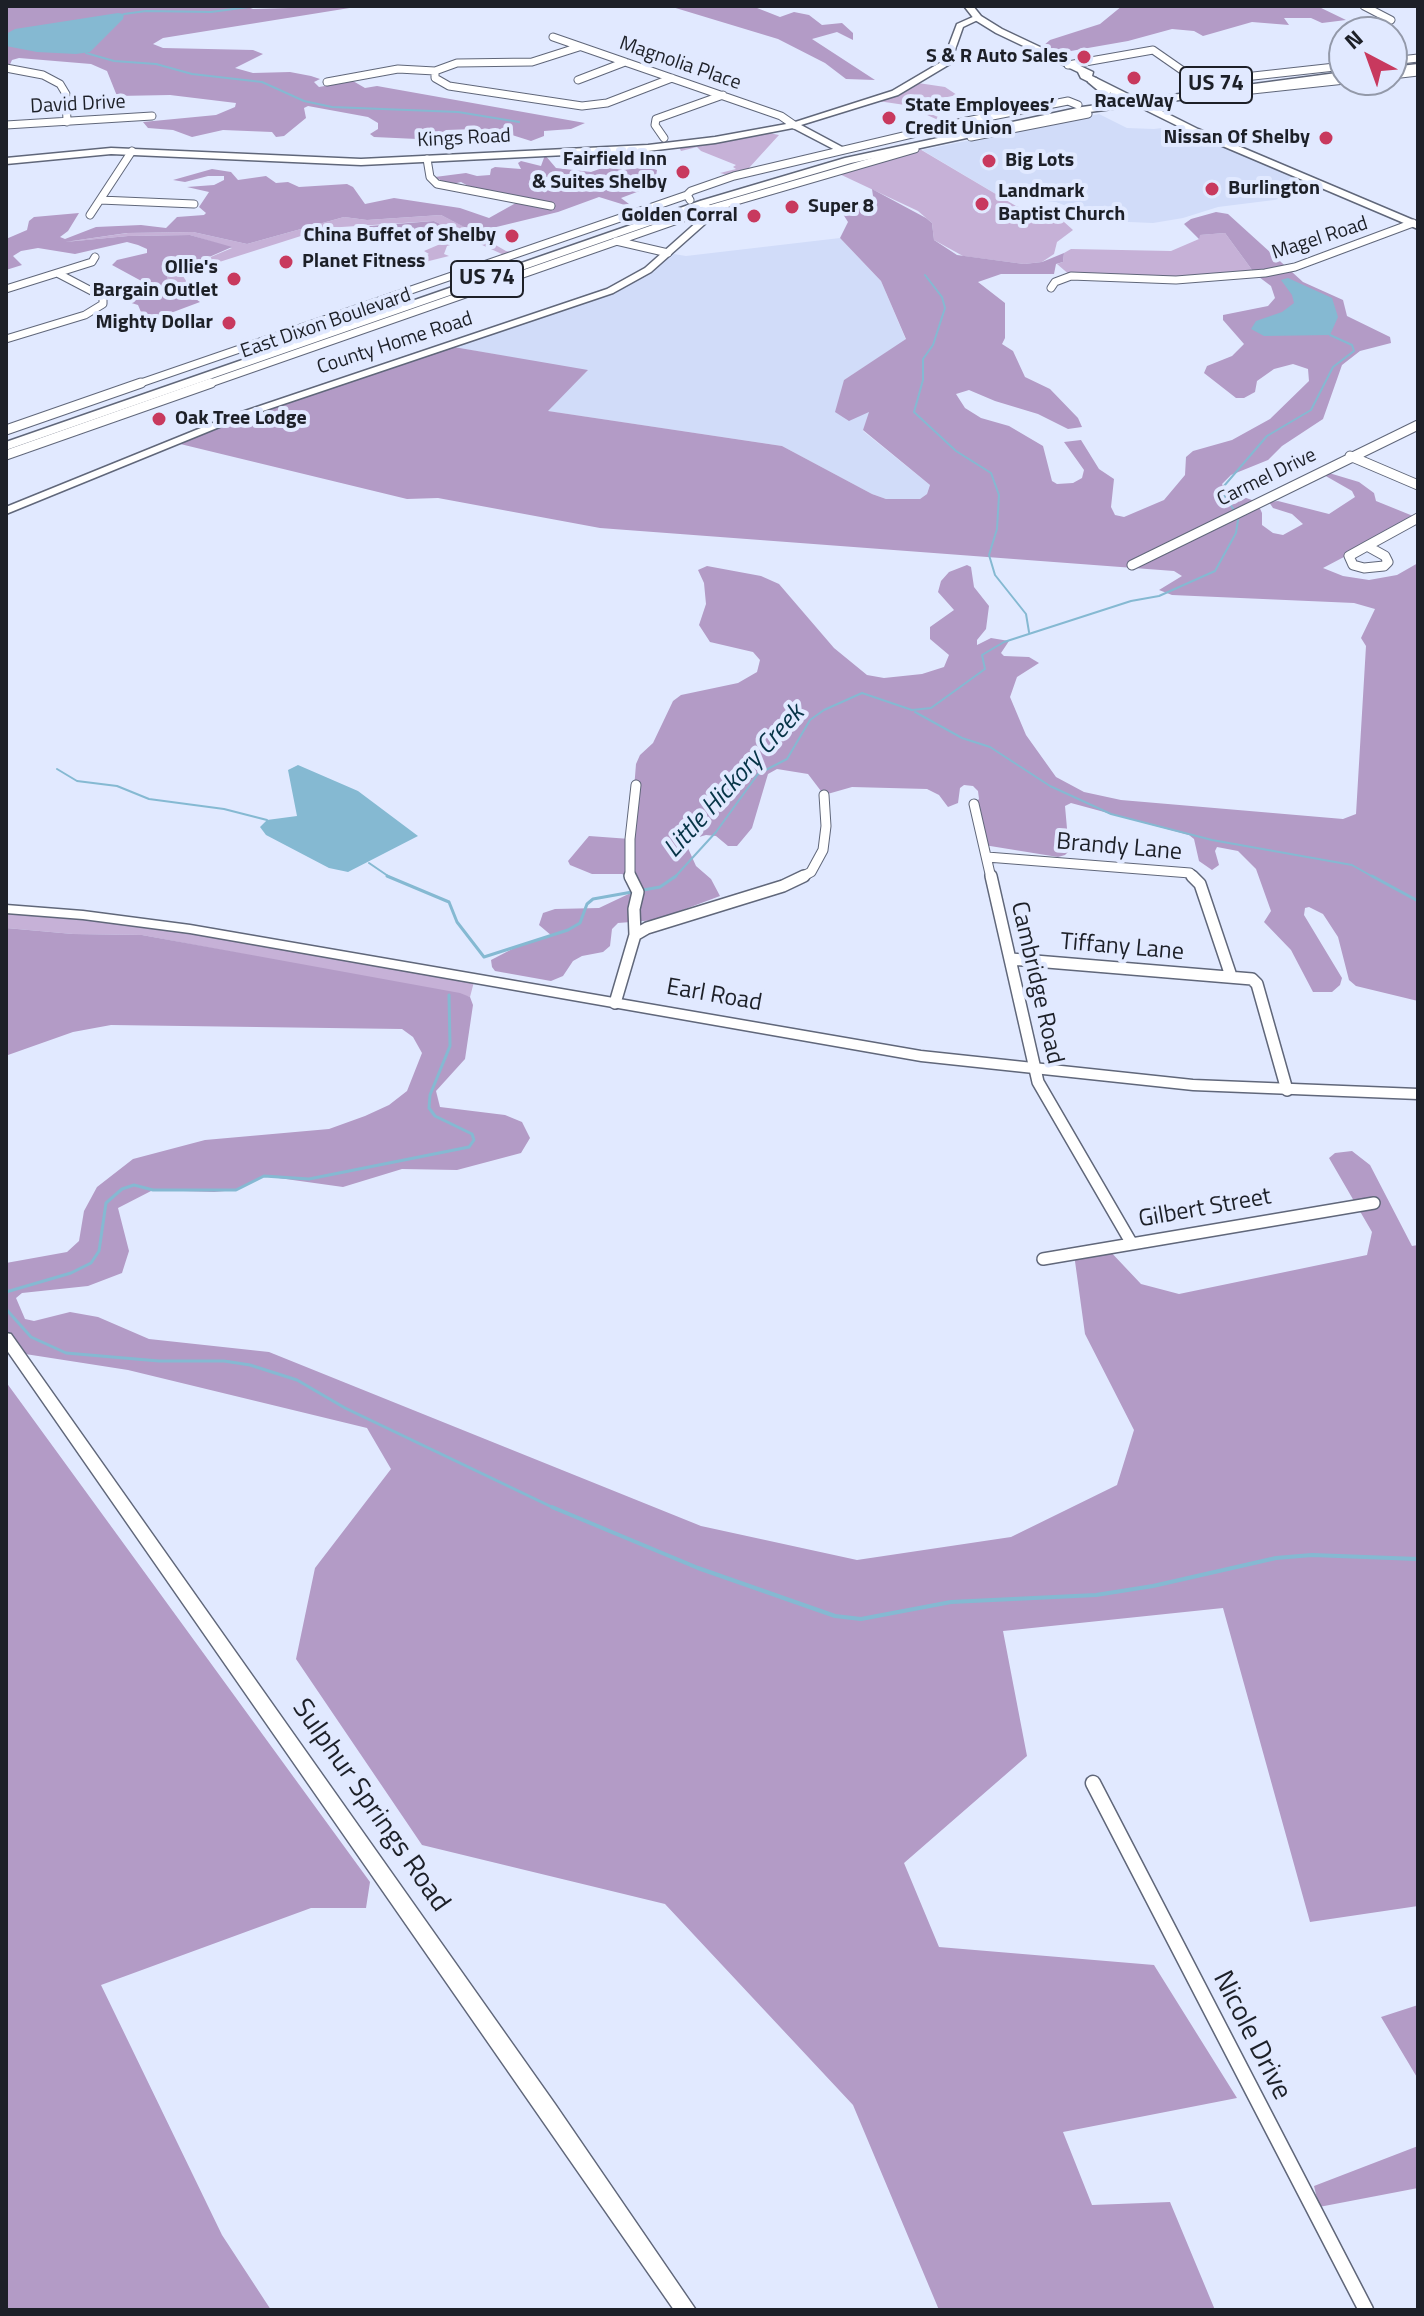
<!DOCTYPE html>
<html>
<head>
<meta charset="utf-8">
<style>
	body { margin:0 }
	#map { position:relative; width:1424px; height:2316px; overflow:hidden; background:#e1e9ff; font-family:"Titillium Web",sans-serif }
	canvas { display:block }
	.frame { position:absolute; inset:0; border:8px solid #1d2028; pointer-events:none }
	.north { position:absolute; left:1328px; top:16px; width:80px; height:80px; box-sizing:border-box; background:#e1e9ff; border:2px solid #9399a9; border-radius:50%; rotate:319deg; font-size:22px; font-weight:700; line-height:32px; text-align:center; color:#1d2028 }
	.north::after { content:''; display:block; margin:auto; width:28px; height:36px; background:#c8395e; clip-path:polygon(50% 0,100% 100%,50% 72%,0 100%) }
</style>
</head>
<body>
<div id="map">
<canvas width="1424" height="2316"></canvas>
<div class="frame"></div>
<div class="north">N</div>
</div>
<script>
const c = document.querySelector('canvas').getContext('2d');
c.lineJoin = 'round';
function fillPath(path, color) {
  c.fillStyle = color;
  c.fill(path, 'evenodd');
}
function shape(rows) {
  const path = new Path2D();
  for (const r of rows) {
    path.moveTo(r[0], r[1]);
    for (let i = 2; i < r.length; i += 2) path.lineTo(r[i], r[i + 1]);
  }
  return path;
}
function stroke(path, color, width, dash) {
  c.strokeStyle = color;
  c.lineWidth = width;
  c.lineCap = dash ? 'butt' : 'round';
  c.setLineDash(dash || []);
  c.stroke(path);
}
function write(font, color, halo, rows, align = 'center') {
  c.font = font + ' "Titillium Web",sans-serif';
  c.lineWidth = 8;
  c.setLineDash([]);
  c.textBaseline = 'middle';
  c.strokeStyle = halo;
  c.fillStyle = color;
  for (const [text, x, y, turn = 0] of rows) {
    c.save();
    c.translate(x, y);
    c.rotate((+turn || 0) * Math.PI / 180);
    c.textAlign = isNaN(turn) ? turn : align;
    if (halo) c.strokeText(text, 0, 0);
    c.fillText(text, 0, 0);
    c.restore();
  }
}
fillPath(shape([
	[1099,114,1127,128,1154,129,1177,126,1320,189,1274,200,1218,207,1183,218,1153,223,1105,221,1056,202,1001,197,922,150],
	[840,238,881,281,906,340,844,380,870,411,863,431,930,485,927,494,920,499,886,499,872,494,782,446,547,411,587,371,448,346,610,291,668,253,686,256]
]), '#d1dcf9');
fillPath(shape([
	[918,83,945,87,957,95,909,105,943,119,973,118,947,124,905,105,878,101],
	[769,133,779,135,748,169,728,175,720,173,736,169,733,167,736,165,701,151,697,147,681,151,679,147],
	[918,148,1016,206,1063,221,1073,230,1057,242,1054,254,1042,262,1024,264,963,256,934,240,932,223,918,211,833,171],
	[441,215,473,231,463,235,434,221,326,228,191,271,183,276,188,284,180,285,167,278,168,275,232,248,190,235,128,236,65,242,128,233,193,232,247,244,344,217,367,220],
	[428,226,455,239,480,236,506,251,514,252,504,255,469,239,447,246,444,254,449,256,421,263,416,260,429,254,424,251,445,242,424,232,400,239,379,236],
	[1225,233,1255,274,1210,279,1071,276,1057,264,1063,262,1064,253,1071,249,1171,251,1199,239,1199,235],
	[6,909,83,915,475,978,470,997,142,935,73,934,6,928]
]), '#c6b1d7');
fillPath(shape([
	[6,6,245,6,253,9,362,6,163,38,153,44,163,48,253,50,263,54,235,68,253,73,290,72,311,76,320,79,314,82,319,87,353,81,365,88,377,86,585,123,571,129,544,131,544,136,531,141,512,135,480,134,476,129,446,130,438,135,436,142,427,144,417,139,374,137,370,134,378,129,378,123,368,117,308,106,304,108,306,118,284,136,276,137,272,132,223,130,192,137,173,130,148,128,143,122,216,115,235,107,236,103,170,95,117,96,107,71,91,64,19,58,12,60,6,73],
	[669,6,752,6,780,17,794,12,809,15,822,25,842,23,853,33,853,40,837,32,812,39,875,80,846,79,825,63,778,39],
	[1122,6,1317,6,1346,20,1322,23,1311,18,1284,18,1289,25,1252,22,1203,36,1194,31,1172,29,1128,41,1065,52,1043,46,1050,40,1100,24],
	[545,155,556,168,591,172,605,167,623,170,648,167,657,170,656,176,646,180,650,187,621,198,629,204,628,206,599,197,558,212,484,230,464,239,451,239,428,226,379,236,356,227,434,221,463,235,472,231,441,215,367,220,344,217,247,244,193,232,127,233,65,242,128,236,190,235,232,247,168,275,167,278,200,302,136,326,130,323,141,312,138,305,125,301,156,293,158,290,112,265,117,260,147,253,147,249,138,245,127,242,75,254,38,248,21,251,13,256,22,265,6,270,6,239,27,230,29,221,34,217,79,213,68,231,60,237,65,239,96,227,141,225,166,228,177,217,204,215,206,213,199,207,209,192,187,187,214,185,224,180,224,176,208,176,185,182,173,180,212,169,231,172,238,180,266,176,276,183,288,182,299,187,347,184,353,187,365,204,394,198,460,208,489,218,523,199,472,188,461,182,449,185,435,177,466,173,477,176,490,175,491,169,495,167,521,169,518,163,521,161,541,166],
	[872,189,926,218,932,223,934,240,957,255,1024,264,1042,262,1064,253,1063,262,1056,264,1054,274,1001,274,978,282,1005,303,1005,338,1002,344,1013,351,1025,377,1050,389,1078,418,1082,427,1068,429,1038,414,995,401,969,390,956,394,965,408,981,418,1009,426,1043,446,1052,481,1057,484,1073,483,1082,478,1084,470,1064,442,1081,440,1099,469,1114,479,1111,507,1115,515,1124,517,1164,500,1185,475,1186,457,1193,451,1232,440,1270,419,1309,381,1308,369,1293,364,1274,369,1257,381,1255,392,1244,398,1236,398,1204,373,1207,366,1232,356,1244,344,1223,320,1223,315,1268,306,1275,298,1271,286,1255,274,1225,233,1200,235,1199,239,1184,224,1191,219,1216,212,1228,214,1303,282,1343,300,1347,316,1390,337,1391,343,1360,351,1342,365,1323,419,1282,446,1268,460,1231,475,1222,484,1225,490,1257,502,1262,513,1262,525,1273,533,1283,535,1303,524,1292,514,1273,508,1269,502,1278,501,1329,514,1355,497,1352,491,1324,475,1329,473,1359,482,1374,493,1376,501,1418,518,1323,568,1343,576,1369,580,1397,575,1418,563,1418,1001,1356,986,1349,980,1338,937,1323,914,1309,907,1305,908,1304,915,1342,978,1340,985,1332,992,1313,992,1291,950,1264,922,1271,911,1256,869,1238,851,1217,847,1215,851,1219,865,1212,870,1199,861,1194,839,1189,835,1071,803,1065,806,1069,851,1065,855,1058,857,984,845,974,804,979,799,978,791,973,786,964,785,960,788,958,803,948,807,939,795,927,789,852,787,824,795,808,774,777,769,768,774,752,828,737,846,728,846,716,836,706,835,692,839,687,846,696,866,711,879,720,896,656,920,618,923,612,929,610,946,603,952,582,956,573,961,563,976,551,981,495,971,492,967,491,960,518,946,552,936,539,925,543,913,555,909,599,908,637,890,630,878,622,874,592,874,570,865,568,861,589,836,630,839,636,764,640,755,653,743,673,701,681,695,738,683,757,672,760,660,753,652,710,642,699,625,706,604,704,583,698,570,707,566,761,576,779,584,834,648,867,675,884,678,922,674,944,667,949,655,930,639,930,627,954,610,938,592,941,581,949,572,967,565,971,567,974,587,989,606,986,629,977,640,977,645,991,638,1009,641,1001,653,1004,656,1029,657,1039,663,1017,677,1010,697,1026,735,1056,777,1084,792,1121,800,1343,819,1356,814,1366,646,1361,638,1375,609,1354,603,1172,595,1159,590,1182,576,1174,571,600,528,438,498,407,499,172,442,448,346,588,370,548,411,782,446,872,494,886,499,920,499,927,494,930,485,863,430,869,412,849,421,835,412,844,380,906,339,881,281,840,238,848,222,841,211,873,196],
	[6,928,73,934,142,935,460,993,470,997,473,1005,465,1059,436,1091,440,1107,505,1115,522,1122,530,1138,521,1153,457,1170,402,1169,343,1187,264,1176,236,1190,214,1192,153,1190,118,1208,129,1251,122,1273,88,1286,22,1293,16,1298,25,1319,34,1321,70,1312,98,1317,149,1339,269,1352,701,1526,857,1560,1011,1537,1117,1485,1134,1430,1085,1334,1074,1254,1107,1248,1141,1284,1179,1294,1367,1255,1372,1232,1329,1158,1335,1153,1352,1151,1370,1165,1412,1246,1418,1245,1418,1906,1310,1922,1223,1608,1003,1631,1027,1756,904,1863,939,1947,1154,1965,1237,2098,1063,2132,1092,2205,1170,2202,1215,2310,939,2310,853,2105,665,1904,422,1845,296,1659,315,1568,391,1469,367,1428,128,1370,6,1351,6,1263,67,1252,79,1241,84,1211,97,1187,133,1159,205,1140,329,1129,365,1116,389,1105,407,1091,422,1053,413,1037,402,1029,111,1025,73,1032,8,1055],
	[6,1382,370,1882,366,1908,311,1908,101,1985,222,2235,271,2310,6,2310],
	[1418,2005,1418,2079,1381,2017],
	[1418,2146,1418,2188,1319,2207,1314,2186]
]), '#b39bc6');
fillPath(shape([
	[118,13,124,14,123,19,90,52,76,54,37,52,6,46,6,34,15,29],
	[1288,278,1332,298,1338,317,1330,335,1264,336,1251,329,1256,321,1282,312,1294,303,1292,295,1281,280],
	[298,765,358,791,418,836,348,872,329,868,266,835,260,827,267,820,297,816,288,770]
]), '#85b9d2');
stroke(shape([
	[124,14,146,11,211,12,256,6],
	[86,53,114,61,156,64,192,74,262,82,304,101,332,107,458,112,519,122],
	[925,275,942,297,945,308,933,345,923,359,923,380,914,412,956,451,991,473,999,495,997,529,989,555,995,575,1026,614,1029,632],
	[1234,510,1221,491,1224,486,1267,436,1311,410,1333,367,1354,351,1352,345,1330,335],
	[915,712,962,738,990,747,1050,786,1111,814,1212,840,1352,865,1375,878],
	[57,769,77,781,117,786,149,799,224,809,267,820],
	[369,863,391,878],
	[674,878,716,832,758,774,787,759,810,720,824,710,862,693,912,710,931,708,985,669,982,655,1004,642,1131,601,1159,596,1215,571,1236,533,1238,520]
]), '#85b9d2', 2);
stroke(shape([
	[387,876,449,902,457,922,484,957,568,930,580,923,587,904,593,899,660,887,676,876],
	[1372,876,1418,901],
	[6,1292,71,1273,91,1263,99,1251,106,1203,122,1189,134,1185,153,1190,236,1190,264,1176,309,1179,469,1147,474,1140,472,1134,435,1116,429,1108,430,1095,450,1046,449,995],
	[6,1309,31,1337,66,1353,159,1361,224,1361,250,1365,297,1380,345,1408,556,1509]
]), '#85b9d2', 3);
stroke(shape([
	[552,1507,698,1568,835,1616,861,1619,951,1602,1096,1595,1153,1586,1276,1558,1312,1555,1418,1559]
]), '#85b9d2', 4);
const minorFar3 = shape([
	[1364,6,1391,20],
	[553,37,781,116,794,125],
	[579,47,532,62,457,63,435,71,435,78,449,86,582,106,607,103,672,78],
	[1392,61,1418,58],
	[1068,65,1153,50,1199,82,1344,66],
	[6,68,43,75,60,84,66,94,67,122],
	[1392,75,1418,72],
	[578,80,625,62],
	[327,82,398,69,435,71],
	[1243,91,1345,80],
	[1187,99,1210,96],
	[6,125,152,116],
	[971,137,1088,114],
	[664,138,655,125,656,119,723,95],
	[427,159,430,177,437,184,551,206],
	[100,200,194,204],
	[690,200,687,195,691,191,734,176,967,121,1068,101,1078,105],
	[90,215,132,151],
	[616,241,668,253],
	[1051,288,1055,282,1071,276,1176,280,1265,273,1295,267,1413,223],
	[6,289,92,262,95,257],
	[6,339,85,315,103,304,103,297,59,274],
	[135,385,687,195],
	[205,385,709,209,915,149]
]);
const minorFar2 = shape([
	[6,430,141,383],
	[6,455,211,383],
	[1350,456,1418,485],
	[1367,546,1385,556,1388,562,1384,566,1364,568,1353,565,1349,556,1367,546],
	[1367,546,1418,518],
	[1132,565,1418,425],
	[974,804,991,878],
	[987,857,1190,873,1194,878],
	[630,878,630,839,636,785],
	[800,878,811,872,823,850,826,826,824,795]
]);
const minorFar1 = shape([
	[991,876,1038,1082,1132,1244],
	[1192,876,1200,884,1231,976],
	[635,935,647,928,783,886,804,876],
	[1011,959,1252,979,1257,984,1287,1090],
	[615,1003,635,935,634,909,638,892,630,876],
	[1043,1259,1374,1203]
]);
const minor = shape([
	[1093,1783,1366,2310]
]);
const tertiary = shape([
	[975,16,982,18,963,27,950,64,898,95,801,125,844,148,845,150,841,153,793,128,715,143,648,151,361,165,111,154,6,164,6,158,111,148,361,159,648,145,715,137,792,123,892,91,943,61,957,24,975,16],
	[701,201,707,201,713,211,705,224,651,272,613,293,239,419,6,514,6,507,233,415,607,289,645,268,699,220,705,211,700,203,701,201],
	[6,1333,11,1334,555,2104,696,2310,674,2310,6,1349,6,1333]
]);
const secondary = shape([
	[964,6,973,6,981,16,1002,29,1093,72,1092,76,1198,129,1418,222,1418,229,1192,133,1081,78,1078,72,996,33,975,20,964,6],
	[6,905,83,911,190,925,921,1051,1193,1080,1418,1089,1418,1099,1193,1090,921,1061,190,933,83,919,6,913,6,905]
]);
const trunk = shape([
	[1418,64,1418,70,1392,73,1392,67,1418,64],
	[1344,72,1344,78,1082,113,851,163,708,205,6,450,6,442,700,201,845,158,1082,107,1344,72],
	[1088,78,1096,78,1111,91,1104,103,1095,101,1100,92,1088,82,1088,78]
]);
stroke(minorFar3, '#60677a', 9);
stroke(minorFar2, '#60677a', 11);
stroke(minorFar1, '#60677a', 14);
stroke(minor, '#60677a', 17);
stroke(tertiary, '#60677a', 3);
stroke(secondary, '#60677a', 3);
stroke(trunk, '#60677a', 3);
stroke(minorFar3, '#fff', 7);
stroke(minorFar2, '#fff', 9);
stroke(minorFar1, '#fff', 11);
stroke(minor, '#fff', 14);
fillPath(tertiary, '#fff');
fillPath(secondary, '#fff');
fillPath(trunk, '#fff');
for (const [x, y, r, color] of [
	[1084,57,8,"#c8395e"],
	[1134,78,8,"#c8395e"],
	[889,118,8,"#c8395e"],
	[1326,138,8,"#c8395e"],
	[989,161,8,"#c8395e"],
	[683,172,8,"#c8395e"],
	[1212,189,8,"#c8395e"],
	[982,204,8,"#c8395e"],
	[792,207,8,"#c8395e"],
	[754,216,8,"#c8395e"],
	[512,236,8,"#c8395e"],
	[286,262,8,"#c8395e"],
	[234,279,8,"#c8395e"],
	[229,323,8,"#c8395e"],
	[159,419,8,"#c8395e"]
]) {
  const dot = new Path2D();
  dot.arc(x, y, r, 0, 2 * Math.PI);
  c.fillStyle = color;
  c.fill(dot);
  stroke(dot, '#e1e9ff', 3);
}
write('bold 20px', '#1d2028', '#e1e9ff', [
	["S & R Auto Sales",1068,57],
	["RaceWay",1134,102,"center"],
	["State Employees’",905,106,"left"],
	["Credit Union",905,129,"left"],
	["Nissan Of Shelby",1310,138],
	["Fairfield Inn",667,160],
	["& Suites Shelby",667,183],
	["Big Lots",1005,161,"left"],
	["Burlington",1228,189,"left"],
	["Landmark",998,192,"left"],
	["Baptist Church",998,215,"left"],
	["Super 8",808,207,"left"],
	["Golden Corral",738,216],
	["China Buffet of Shelby",496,236],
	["Planet Fitness",302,262,"left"],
	["Ollie's",218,268],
	["Bargain Outlet",218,291],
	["Mighty Dollar",213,323],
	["Oak Tree Lodge",175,419,"left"]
], 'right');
write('20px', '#1d2028', '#e1e9ff', [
	["Magnolia Place",680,64,19],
	["David Drive",78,105,-3],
	["Kings Road",464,139,-3],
	["Magel Road",1320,239,-18],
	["East Dixon Boulevard",326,324,-19],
	["County Home Road",395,344,-18],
	["Carmel Drive",1267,478,-26]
]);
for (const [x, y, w] of [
	[1216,85,72],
	[487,279,72]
]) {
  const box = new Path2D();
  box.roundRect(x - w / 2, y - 18, w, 36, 6);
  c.fillStyle = '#e1e9ff';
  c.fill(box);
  stroke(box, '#1d2028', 2);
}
write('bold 22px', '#1d2028', null, [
	["US 74",1216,85],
	["US 74",487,279]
]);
write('24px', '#1d2028', '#e1e9ff', [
	["Brandy Lane",1119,848,5],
	["Tiffany Lane",1122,948,5],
	["Cambridge Road",1036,983,77],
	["Earl Road",714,996,10],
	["Gilbert Street",1205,1209,-10]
]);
write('italic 26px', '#063447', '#e1e9ff', [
	["Little Hickory Creek",735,782,-48]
]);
write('28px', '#1d2028', '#e1e9ff', [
	["Sulphur Springs Road",370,1806,55],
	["Nicole Drive",1251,2036,63]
]);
</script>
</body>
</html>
